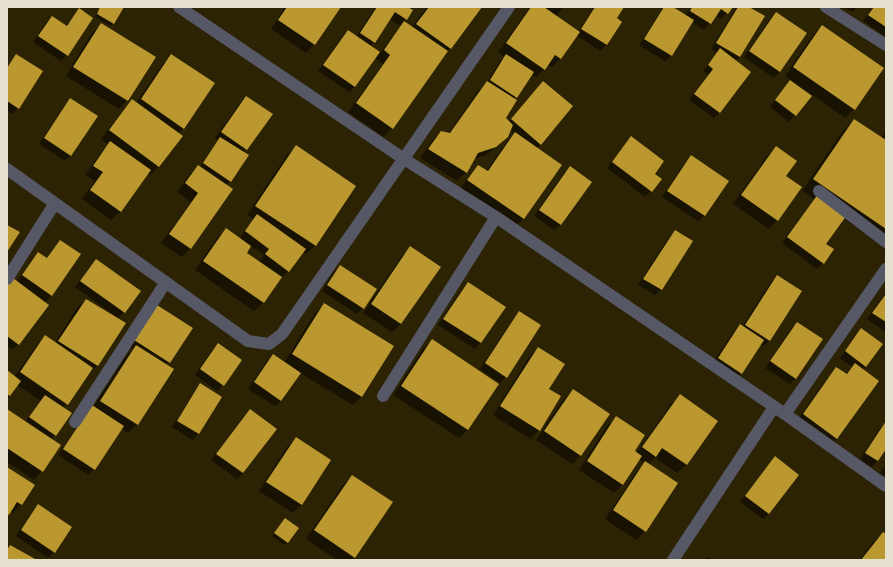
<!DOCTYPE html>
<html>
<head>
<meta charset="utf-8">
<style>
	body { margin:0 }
	#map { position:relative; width:893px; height:567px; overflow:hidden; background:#2c2204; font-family:"Fira Sans",sans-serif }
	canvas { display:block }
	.frame { position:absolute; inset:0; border:8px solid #e6e0cf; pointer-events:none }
</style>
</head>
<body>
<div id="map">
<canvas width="893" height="567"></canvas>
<div class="frame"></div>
</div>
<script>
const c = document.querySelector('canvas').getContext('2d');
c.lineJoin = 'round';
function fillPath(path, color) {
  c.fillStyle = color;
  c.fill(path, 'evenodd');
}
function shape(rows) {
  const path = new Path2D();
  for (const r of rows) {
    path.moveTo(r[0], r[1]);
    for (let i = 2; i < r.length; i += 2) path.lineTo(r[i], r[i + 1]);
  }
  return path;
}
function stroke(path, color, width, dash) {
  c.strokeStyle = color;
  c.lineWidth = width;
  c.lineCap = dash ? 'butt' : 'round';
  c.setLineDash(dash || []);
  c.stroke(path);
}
fillPath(shape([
	[100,7,122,7,111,26,95,17],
	[280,7,340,7,314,44,306,53,271,29,284,9],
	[376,7,413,7,404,21,412,27,427,7,481,7,446,53,392,128,384,137,348,112,383,64,375,58,355,87,349,92,318,71,342,37,348,31,356,37],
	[389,19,401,26,380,53,370,46],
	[530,7,564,7,556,16,578,32,594,7,623,7,615,18,620,22,606,45,600,51,576,35,560,59,552,67,548,65,536,77,531,74,514,99,505,118,509,122,543,82,541,144,537,148,561,165,523,219,514,227,460,189,470,175,479,166,486,171,507,142,515,133,510,130,508,136,486,155,473,159,466,172,457,181,420,158,432,141,441,132,448,134,478,91,486,84,500,61,505,57,498,52],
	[664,7,671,7,685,16,691,7,731,7,721,19,715,15,704,30,692,22,671,56,665,61,639,45],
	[737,7,747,7,763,16,739,57,735,61,719,113,714,118,689,100,708,75,703,71,717,53,711,49],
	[844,7,857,7,852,12],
	[873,7,886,7,886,37,863,21],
	[79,10,67,55,61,61,33,42,46,23,52,17,66,26],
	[776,13,780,72,774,78,744,57,770,19],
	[101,25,127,100,119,109,66,76,92,33],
	[822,27,854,109,845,118,804,89,803,90,810,96,789,122,770,107,791,80,785,76,813,35],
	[16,55,18,108,12,114,7,110,7,66],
	[172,56,183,128,178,134,159,166,150,175,147,174,120,212,111,220,82,199,95,181,85,175,102,151,109,145,101,139,124,109,133,100,136,103,163,64],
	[246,97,271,115,243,153,231,181,226,185,232,189,190,249,182,257,161,243,191,202,177,192,190,174,198,166,200,167,218,140,215,138,240,103],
	[71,99,71,155,65,161,39,144,65,105],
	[854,120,881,138,886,131,886,243,884,246,843,218,825,244,823,263,817,269,782,243,814,199,802,191,843,131],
	[631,138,654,174,651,191,645,197,607,168],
	[296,147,355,186,315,246,306,254,303,252,288,271,282,277,281,276,263,303,254,311,195,270,217,238,226,230,239,239,254,219,247,215,287,155],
	[251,246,264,255,259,262,246,253],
	[776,147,777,220,769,229,733,204,767,156],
	[691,157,727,181,704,216,698,221,662,197,685,163],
	[570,167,591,182,560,225,554,230,534,216,564,173],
	[675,231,692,241,661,290,655,295,638,285,669,237],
	[60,241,51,295,45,302,18,344,13,350,7,346,7,285,13,279,17,282,32,259,38,254,46,259],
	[411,247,401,324,392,332,363,313,402,256],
	[96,260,124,312,118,318,75,287,91,266],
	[340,266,376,289,363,308,357,314,322,291,334,272],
	[777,276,770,340,764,346,760,344,741,373,736,379,712,364,734,331,740,325,742,327,771,282],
	[468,283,504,307,480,343,475,349,438,325,462,289],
	[886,293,886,332,867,319],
	[86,300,98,365,89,374,88,373,63,408,70,414,51,440,42,471,34,480,7,462,7,410,25,422,41,401,17,385,7,398,7,372,14,377,37,345,45,336,55,343,77,308],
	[324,305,392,346,361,397,353,405,300,373,281,401,275,406,248,389,267,361,273,355,284,363,315,313],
	[157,306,169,362,166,365,137,424,128,433,121,428,94,469,88,475,58,455,87,413,93,407,127,355,133,349,129,346],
	[519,312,506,377,500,383,480,369,514,318],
	[797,323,796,378,790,384,765,368,791,329],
	[861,329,866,367,862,370,837,438,828,447,795,423,828,377,837,368,845,375,852,367,840,358],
	[432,341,498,384,468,430,459,438,393,395,423,349],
	[218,345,223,385,217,391,195,375,212,350],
	[538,348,548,390,539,430,530,439,493,415,529,357],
	[201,385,221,398,198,434,192,440,172,427,195,391],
	[573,390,609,414,580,456,572,464,536,440,564,399],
	[680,396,716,421,686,465,677,473,655,458,648,464,645,531,636,540,605,519,637,471,645,463,639,459,623,484,614,493,579,470,607,426,616,418,633,452,636,454,671,404],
	[250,410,275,429,243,473,237,479,211,460,244,416],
	[886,420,886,447,877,461,871,467,860,459],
	[296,439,330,460,301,505,293,513,259,491,287,447],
	[775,458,769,514,763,519,740,502],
	[886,464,886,477,880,473],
	[7,469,21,504,13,513,10,511,7,515],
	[352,476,354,557,351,560,337,560,306,539,343,485],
	[39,506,54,552,48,558,16,536,33,512],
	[282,522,287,542,285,545,272,536],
	[883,533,886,535,886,560,860,560,874,541],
	[707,557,712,560,703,560]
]), '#0007');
fillPath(shape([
	[100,7,124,7,114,24,97,14],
	[287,7,341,7,315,45,278,20],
	[377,7,408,7,413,10,407,20,395,12,375,43,360,33],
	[429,7,482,7,451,49,416,24],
	[531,7,544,7,580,32,561,59,555,55,545,70,506,43],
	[595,7,624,7,617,18,622,22,607,45,581,29],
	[664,7,673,7,694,20,672,56,644,39],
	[692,7,733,7,728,14,721,9,711,24,690,11],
	[738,7,749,7,765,16,740,57,716,43],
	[874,7,886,7,886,27,868,15],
	[79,8,93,18,68,56,38,36,52,16,67,26],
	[776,12,807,33,780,72,749,51],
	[404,21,448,51,393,129,356,103,390,55,384,50],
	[101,23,156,57,128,101,73,67],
	[822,25,884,68,855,110,793,67],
	[348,30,380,52,355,87,323,65],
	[720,48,751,72,720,113,694,94,713,69,708,65],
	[16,54,43,71,19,109,7,101,7,68],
	[171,54,215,83,184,129,141,99],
	[506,54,534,72,517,98,490,80],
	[790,80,812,96,796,116,775,100],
	[487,81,517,100,506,118,513,125,508,137,496,147,478,153,467,173,428,149,441,131,450,133],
	[543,81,573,106,541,145,511,119],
	[246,96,273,114,247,150,221,132],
	[70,98,98,116,71,156,44,138],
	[132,99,183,136,159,167,109,130],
	[854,119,886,140,886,229,813,179],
	[515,132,562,165,524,219,467,180,478,165,488,171],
	[631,136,664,161,655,174,662,179,652,192,612,162],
	[220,137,249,155,231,182,203,163],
	[110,141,151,170,121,212,90,190,103,172,93,166],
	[296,145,356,186,316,246,255,206],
	[776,146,797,161,786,176,802,187,778,221,741,195],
	[691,155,729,181,705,216,667,191],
	[198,165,233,189,191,249,169,234,198,193,185,183],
	[570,166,592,182,561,225,539,210],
	[818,194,847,215,826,244,834,249,824,264,787,237],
	[257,214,306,249,289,272,265,254,269,249,245,231],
	[7,225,20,232,7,252],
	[226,228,251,246,247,253,282,277,264,303,203,261],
	[675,230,693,241,662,290,643,279],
	[60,240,81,254,52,296,22,275,38,252,47,258],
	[410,246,441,267,401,324,371,304],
	[96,259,141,291,125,313,80,281],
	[340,265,377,289,364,309,327,285],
	[777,275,802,291,770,341,745,325],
	[13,278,49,305,19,345,7,336,7,286],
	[468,282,506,307,481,343,443,319],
	[886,294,886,322,872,313],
	[86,299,126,323,98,366,58,341],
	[324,303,394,346,362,397,292,354],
	[157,305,193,328,170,363,134,340],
	[519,311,541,325,507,378,485,363],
	[797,322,823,339,796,379,770,361],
	[740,324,764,340,742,374,718,358],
	[861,328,883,344,866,367,845,351],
	[45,335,93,368,68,405,20,372],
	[432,339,499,384,468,430,401,386],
	[218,343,242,360,224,386,200,369],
	[136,345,174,369,138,425,100,401],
	[538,347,565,364,549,389,561,396,540,431,500,406],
	[273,354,301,373,281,401,254,382],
	[855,363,879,381,837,439,803,414,836,367,847,374],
	[7,370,21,381,10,396,7,394],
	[200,383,222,397,199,434,177,421],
	[573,389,610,414,581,456,544,431],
	[680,394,718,421,687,465,662,448,656,457,642,447],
	[45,395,72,413,56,436,29,417],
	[92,405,124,426,95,470,63,449],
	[7,409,61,445,43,472,7,448],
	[250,409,277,429,243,473,216,454],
	[616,416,645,435,635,451,642,456,623,485,587,461],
	[886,421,886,449,878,461,865,453],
	[296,437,331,460,302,505,266,482],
	[775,456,799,475,769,514,745,496],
	[645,461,678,483,646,532,613,510],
	[7,467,35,485,22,505,17,502,9,515,7,514],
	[352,475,393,502,355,558,314,530],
	[38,504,72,527,55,553,21,530],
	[285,518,299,528,288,543,274,533],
	[883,532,886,534,886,560,861,560],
	[10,545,37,560,7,560,7,550]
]), '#ba982f');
stroke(shape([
	[179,7,404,159,496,217,785,414,886,486],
	[826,7,886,45],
	[7,169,248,341,269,344,282,334,509,7],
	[819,191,886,242],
	[7,279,55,203],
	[383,396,496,217],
	[785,414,886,269],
	[75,422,166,282],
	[673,560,774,407]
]), '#575865', 12);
</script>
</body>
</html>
